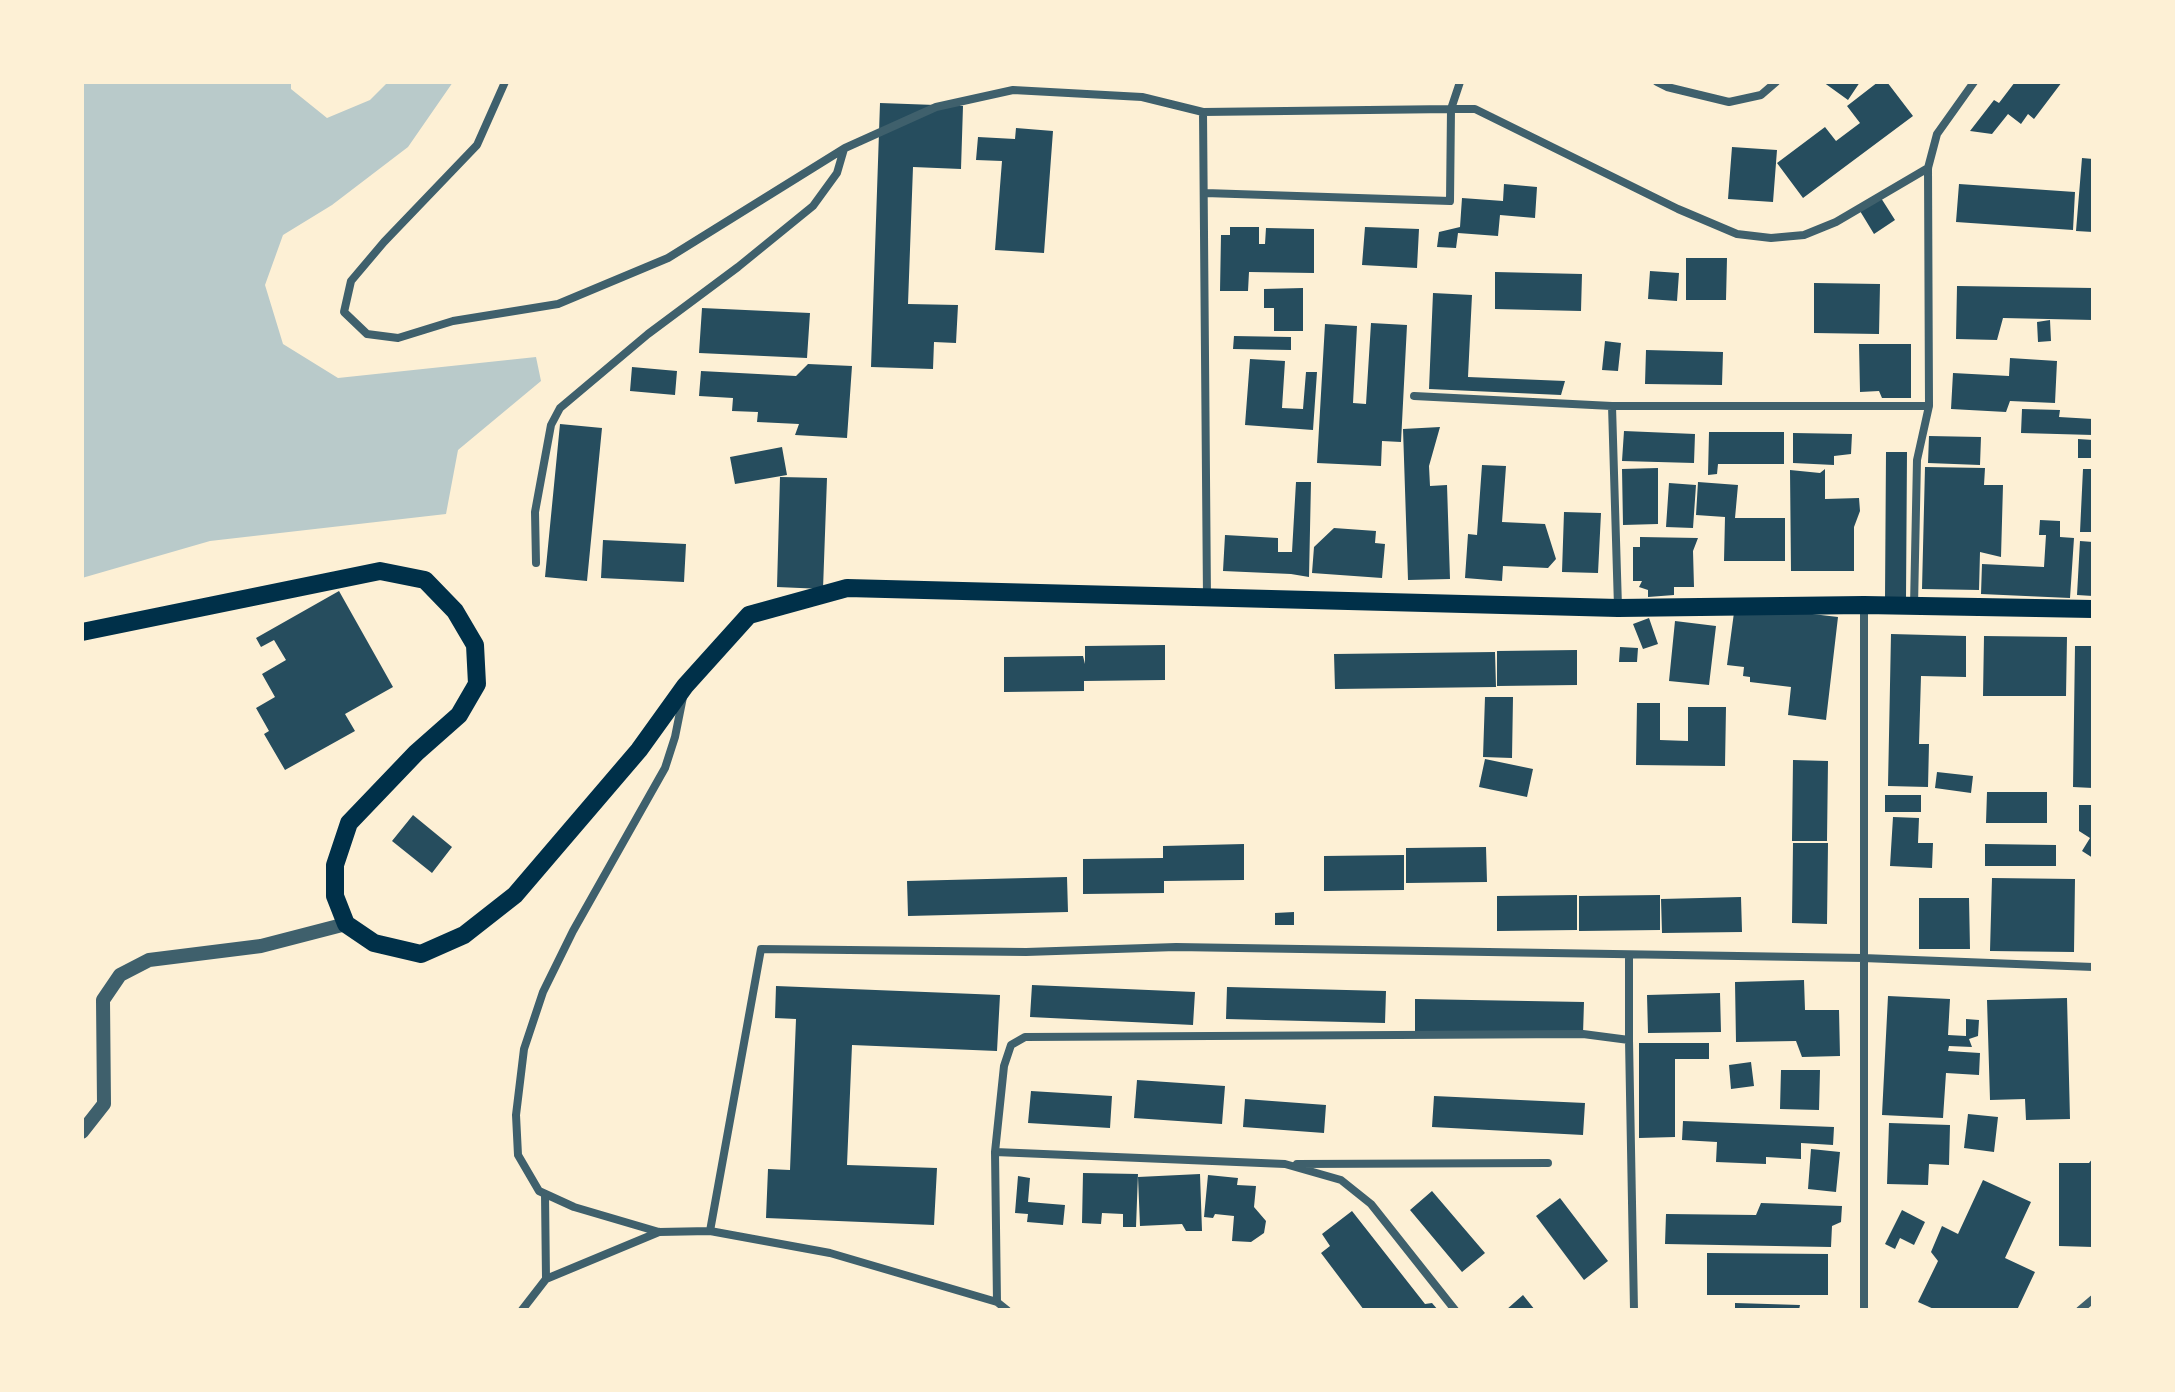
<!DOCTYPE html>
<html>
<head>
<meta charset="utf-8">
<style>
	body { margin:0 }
	#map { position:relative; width:2175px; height:1392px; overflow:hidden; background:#fdf0d5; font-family:Ubuntu,sans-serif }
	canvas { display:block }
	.frame { position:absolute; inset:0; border:84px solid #fdf0d5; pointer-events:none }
</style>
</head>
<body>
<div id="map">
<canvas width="2175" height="1392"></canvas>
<div class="frame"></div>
</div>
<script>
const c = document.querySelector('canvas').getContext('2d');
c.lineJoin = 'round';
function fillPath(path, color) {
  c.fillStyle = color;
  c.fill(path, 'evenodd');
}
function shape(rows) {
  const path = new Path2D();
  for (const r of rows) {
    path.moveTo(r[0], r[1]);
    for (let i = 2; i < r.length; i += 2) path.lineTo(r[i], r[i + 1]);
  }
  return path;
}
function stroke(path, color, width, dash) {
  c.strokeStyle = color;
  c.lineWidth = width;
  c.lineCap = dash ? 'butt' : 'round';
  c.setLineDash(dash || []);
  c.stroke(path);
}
fillPath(shape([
	[82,82,291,82,291,89,327,118,370,100,388,82,453,82,408,147,332,205,283,235,265,285,283,344,338,378,536,357,541,381,458,450,446,514,210,541,82,578]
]), '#b9caca');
fillPath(shape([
	[1823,82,1860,82,1848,100],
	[1878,82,1887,82,1913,116,1803,198,1777,163,1825,127,1836,141,1860,123,1847,106],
	[2015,82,2062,82,2034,119,2028,114,2021,124,2008,114,1992,134,1970,131,1994,100,1999,103],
	[880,103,963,106,961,169,913,167,908,304,958,305,956,343,934,342,933,369,871,367],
	[1016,128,1053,131,1044,253,995,250,1002,161,976,160,978,137,1015,139],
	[1732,147,1777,150,1773,202,1728,199],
	[2082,158,2093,159,2093,232,2076,231],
	[1504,184,1537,187,1535,218,1500,215,1498,236,1458,233,1456,248,1437,247,1439,232,1460,227,1462,198,1503,201],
	[1959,184,2075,192,2073,230,1956,222],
	[1881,198,1895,220,1874,234,1860,211],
	[1230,227,1259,227,1259,244,1265,244,1266,228,1314,229,1314,273,1249,272,1248,291,1220,291,1221,235,1230,235],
	[1365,227,1419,229,1417,268,1362,265],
	[1686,258,1727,258,1726,300,1686,300],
	[1650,271,1679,273,1677,301,1648,299],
	[1495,272,1582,274,1581,311,1495,309],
	[1814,283,1880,284,1879,334,1814,333],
	[1957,286,2093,288,2093,320,2003,318,1997,340,1956,339],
	[1303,288,1303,331,1274,331,1274,308,1264,308,1264,289],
	[1433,293,1472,295,1468,377,1565,381,1561,395,1429,389],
	[702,308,810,313,807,358,699,353],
	[2050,320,2051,341,2038,342,2037,322],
	[1371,323,1407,325,1401,442,1382,441,1381,466,1317,463,1325,324,1357,326,1353,403,1366,404],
	[1234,336,1291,337,1291,350,1233,349],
	[1605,341,1621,343,1618,371,1602,370],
	[1859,344,1911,344,1911,398,1882,398,1879,391,1860,392],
	[1646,350,1723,352,1722,385,1645,384],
	[2010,358,2057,361,2055,403,2010,401,2006,412,1951,409,1953,373,2009,376],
	[1250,359,1285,361,1282,408,1303,409,1306,372,1317,372,1313,430,1245,425],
	[808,364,852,366,847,438,795,435,799,424,757,422,758,412,732,411,733,398,699,396,701,371,796,376],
	[632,367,677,371,675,395,630,391],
	[2022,409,2060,410,2059,417,2093,419,2093,435,2021,433],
	[560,424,602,428,587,581,545,577],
	[1440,427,1429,466,1430,486,1447,485,1450,579,1408,580,1403,429],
	[1624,431,1695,434,1694,463,1622,461],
	[1709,432,1784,432,1784,464,1718,464,1717,474,1708,475],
	[1793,433,1852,434,1851,454,1834,456,1834,465,1793,463],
	[1929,436,1981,437,1980,465,1928,463],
	[2078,439,2093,440,2093,458,2078,458],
	[782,447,787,475,735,484,730,457],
	[1886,452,1907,452,1906,598,1885,598],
	[1482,465,1506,466,1502,522,1545,524,1556,559,1548,568,1503,566,1502,581,1465,578,1468,534,1477,535],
	[1925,467,1985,468,1984,485,2003,485,2001,557,1980,552,1979,590,1922,589],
	[1658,468,1658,524,1623,525,1622,469],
	[1825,469,1825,499,1859,498,1860,511,1854,527,1854,571,1791,571,1790,470,1820,473],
	[2083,469,2093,469,2093,532,2080,532],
	[780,477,827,478,823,589,777,587],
	[1296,482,1311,482,1309,577,1291,574,1223,571,1225,535,1278,538,1278,552,1292,552],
	[1698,482,1738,485,1735,518,1785,518,1785,561,1724,561,1725,517,1696,515],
	[1669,483,1696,485,1693,528,1666,527],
	[1564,512,1601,513,1598,573,1562,572],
	[2040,520,2060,521,2060,537,2074,538,2070,598,1981,594,1982,564,2044,567,2046,535,2039,535],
	[1334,528,1376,531,1375,543,1385,544,1382,578,1312,573,1314,547],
	[1640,537,1698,538,1693,551,1694,587,1674,587,1674,595,1648,597,1648,590,1639,587,1642,581,1633,581,1633,547,1640,547],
	[603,540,686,544,684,582,601,578],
	[2080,541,2093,542,2093,596,2077,595],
	[339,591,393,687,345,714,355,731,285,770,264,734,269,731,256,708,275,697,262,674,286,660,274,640,261,647,256,638],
	[1735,605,1838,617,1826,720,1788,715,1791,687,1750,682,1750,677,1743,676,1744,667,1727,665],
	[1649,618,1658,644,1643,649,1633,624],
	[1675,621,1716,626,1709,685,1669,681],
	[1891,634,1966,636,1966,677,1921,676,1919,744,1929,744,1928,787,1888,786],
	[1984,636,2067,637,2066,696,1983,696],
	[1165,645,1165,680,1084,681,1084,691,1004,692,1004,657,1083,656,1085,664,1085,646],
	[2075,646,2093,646,2093,788,2073,787],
	[1620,647,1638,648,1637,662,1619,662],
	[1577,650,1577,685,1497,686,1497,651],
	[1495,652,1496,687,1335,689,1334,654],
	[1485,697,1513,697,1512,758,1483,757],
	[1637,703,1660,703,1660,740,1688,741,1688,707,1726,707,1725,766,1636,765],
	[1485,759,1533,769,1527,797,1479,787],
	[1793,760,1828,761,1827,841,1792,841],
	[1937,772,1973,776,1971,793,1935,788],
	[1987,792,2047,792,2047,823,1986,823],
	[1885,795,1921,795,1921,812,1885,812],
	[2079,805,2093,805,2093,858,2082,851,2090,838,2079,831],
	[413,815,452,847,432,873,392,841],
	[1893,817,1919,818,1918,843,1933,843,1932,868,1890,866],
	[1793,843,1828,843,1827,924,1792,923],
	[1244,844,1244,880,1164,881,1164,893,1083,894,1083,859,1163,858,1163,846],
	[1985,844,2056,845,2056,866,1985,866],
	[1486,847,1487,882,1406,883,1406,848],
	[1404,855,1404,890,1324,891,1324,856],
	[1067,877,1068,912,908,916,907,881],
	[1992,878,2075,879,2074,952,1990,951],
	[1577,895,1577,930,1497,931,1497,896],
	[1660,895,1660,930,1579,931,1579,896],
	[1741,897,1742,932,1662,933,1661,899],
	[1919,898,1969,898,1970,949,1919,949],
	[1294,912,1294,925,1275,925,1275,913],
	[1804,980,1805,1010,1839,1010,1840,1056,1802,1057,1796,1041,1736,1042,1735,982],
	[1032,985,1195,992,1193,1025,1030,1017],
	[776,986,1000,995,997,1051,852,1045,847,1165,937,1168,934,1225,766,1218,768,1169,790,1170,796,1019,775,1018],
	[1227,987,1386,991,1385,1023,1226,1019],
	[1720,993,1721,1032,1648,1033,1647,995],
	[1888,996,1950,999,1948,1035,1966,1036,1966,1019,1979,1020,1978,1036,1969,1039,1972,1047,1949,1046,1948,1051,1980,1053,1979,1075,1946,1073,1943,1118,1882,1115],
	[2067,998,2070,1119,2026,1120,2025,1099,1990,1100,1987,1000],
	[1415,999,1584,1002,1583,1034,1415,1031],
	[1639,1043,1709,1043,1709,1059,1675,1059,1675,1137,1639,1138],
	[1751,1062,1754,1086,1731,1089,1729,1065],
	[1781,1070,1820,1070,1819,1110,1780,1109],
	[1137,1080,1225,1086,1222,1124,1134,1118],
	[1031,1091,1112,1096,1110,1128,1028,1123],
	[1434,1096,1585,1103,1583,1135,1432,1127],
	[1245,1099,1326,1105,1324,1133,1243,1127],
	[1968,1114,1998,1117,1994,1152,1964,1148],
	[1683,1121,1834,1127,1833,1145,1801,1143,1801,1159,1766,1157,1766,1164,1716,1162,1717,1142,1682,1140],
	[1889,1123,1950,1125,1949,1165,1929,1164,1928,1185,1887,1184],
	[1811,1149,1840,1152,1836,1192,1808,1189],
	[2093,1158,2093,1247,2059,1246,2059,1163,2089,1163],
	[1083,1173,1138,1174,1136,1227,1123,1227,1123,1214,1102,1213,1101,1224,1082,1223],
	[1200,1174,1202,1231,1186,1231,1182,1224,1140,1226,1138,1177],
	[1208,1175,1238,1178,1237,1185,1256,1186,1254,1207,1266,1221,1264,1233,1251,1242,1232,1241,1234,1216,1215,1214,1213,1218,1204,1217],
	[1018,1176,1030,1178,1028,1202,1065,1205,1063,1225,1027,1222,1028,1214,1015,1213],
	[1983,1180,2031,1202,2005,1258,2035,1272,2017,1310,1936,1310,1918,1302,1938,1261,1931,1252,1942,1226,1958,1234],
	[1432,1191,1485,1253,1462,1272,1410,1210],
	[1560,1198,1608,1261,1584,1280,1536,1216],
	[1761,1203,1842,1206,1841,1222,1832,1226,1831,1247,1665,1244,1666,1214,1756,1215],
	[1902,1210,1925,1222,1914,1245,1900,1238,1895,1249,1885,1244],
	[1352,1211,1425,1304,1432,1303,1438,1310,1364,1310,1321,1253,1330,1246,1322,1234],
	[1707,1253,1828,1254,1828,1295,1707,1295],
	[1523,1295,1535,1310,1506,1310],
	[1735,1303,1800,1305,1799,1310,1735,1310]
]), '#264d5e');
stroke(shape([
	[505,82,477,145,384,242,351,281,344,312,367,334,398,338,453,321,558,304,668,258,845,148,936,107,1013,90,1142,97,1203,112,1451,109,1460,82],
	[1657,82,1667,87,1729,102,1761,95,1776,82],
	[1203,112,1207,598],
	[1205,193,1450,201,1451,109,1475,109,1678,209,1737,234,1771,238,1804,235,1836,222,1928,168],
	[1414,396,1612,406,1929,406],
	[1612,406,1618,607],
	[536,563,535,512,551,425,560,408,648,334,738,267,813,206,837,173,844,149],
	[1864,606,1864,1310],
	[1914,606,1917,460,1929,406,1928,168,1937,134,1974,82],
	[683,697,675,737,665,768,573,931,543,992,524,1049,516,1115,518,1155,539,1191,574,1207,659,1232,710,1231,830,1253,997,1302,1007,1310],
	[1629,955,1629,1040,1634,1310],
	[995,1152,1285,1164,1341,1180,1371,1204,1455,1310],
	[1297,1164,1548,1163],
	[545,1194,546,1279,659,1232],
	[710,1231,761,949,1026,952,1176,947,1863,958,2093,967],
	[997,1302,995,1152,1004,1066,1011,1045,1025,1037,1583,1034,1629,1040],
	[522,1310,546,1279],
	[2080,1310,2093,1299]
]), '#3f606c', 8);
stroke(shape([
	[82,1132,104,1104,103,1000,120,975,149,960,261,946,346,924]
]), '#3f606c', 14);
stroke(shape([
	[82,632,380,571,425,580,455,611,475,645,477,684,459,715,416,753,349,823,335,865,335,896,346,924,374,943,421,954,464,935,515,895,639,750,685,686,749,615,847,588,1618,608,1864,605,2093,609]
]), '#003049', 18);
</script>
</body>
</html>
